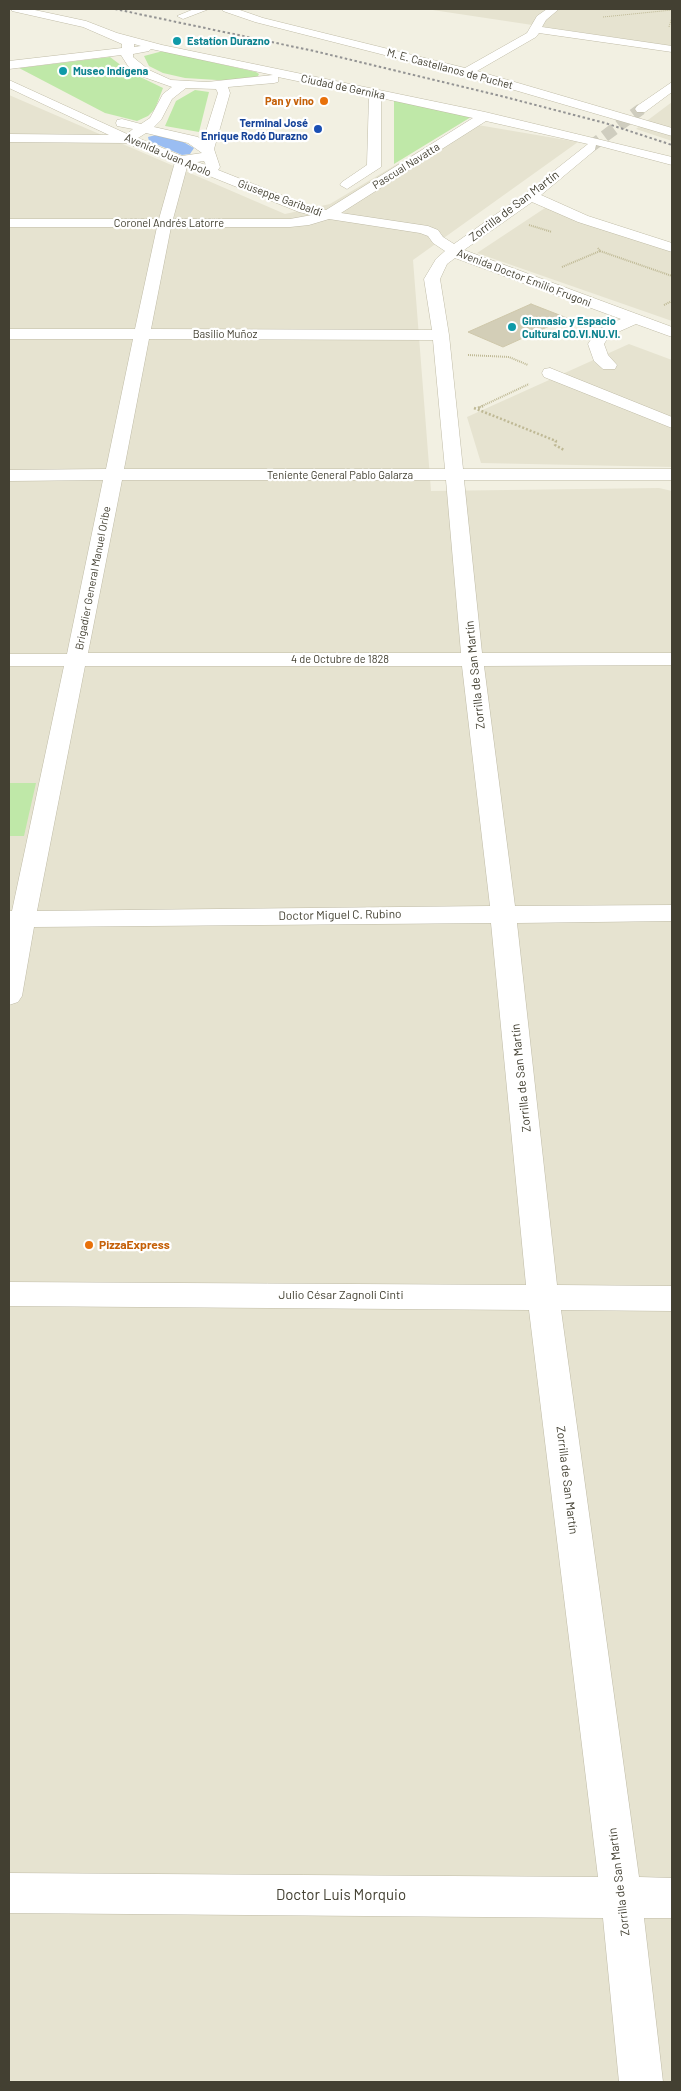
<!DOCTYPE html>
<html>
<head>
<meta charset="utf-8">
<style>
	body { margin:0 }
	#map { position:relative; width:681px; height:2091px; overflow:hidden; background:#f2f0e2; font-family:Barlow,sans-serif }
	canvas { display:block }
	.frame { position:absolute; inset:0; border:10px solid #434032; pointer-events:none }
</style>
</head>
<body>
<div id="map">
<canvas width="681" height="2091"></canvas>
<div class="frame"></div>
</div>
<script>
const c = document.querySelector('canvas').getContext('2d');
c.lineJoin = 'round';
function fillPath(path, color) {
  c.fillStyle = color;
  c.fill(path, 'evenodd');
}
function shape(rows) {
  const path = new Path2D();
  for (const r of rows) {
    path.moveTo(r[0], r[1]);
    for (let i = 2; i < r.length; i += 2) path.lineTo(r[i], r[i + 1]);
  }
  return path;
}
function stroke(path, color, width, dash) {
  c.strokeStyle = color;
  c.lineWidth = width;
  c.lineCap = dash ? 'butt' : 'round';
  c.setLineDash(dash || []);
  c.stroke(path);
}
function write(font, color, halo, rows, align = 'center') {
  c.font = font + ' Barlow,sans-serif';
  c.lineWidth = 4.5;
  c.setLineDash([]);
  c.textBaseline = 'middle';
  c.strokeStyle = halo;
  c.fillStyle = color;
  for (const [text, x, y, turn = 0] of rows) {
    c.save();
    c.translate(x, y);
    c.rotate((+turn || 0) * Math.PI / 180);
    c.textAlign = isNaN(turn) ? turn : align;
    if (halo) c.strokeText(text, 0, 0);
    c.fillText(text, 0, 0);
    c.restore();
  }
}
fillPath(shape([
	[426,9,672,9,672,46],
	[9,95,285,214,330,204,466,123,578,142,413,260,431,491,659,488,672,491,672,2082,9,2082],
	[672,102,672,141,636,129],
	[545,208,672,249,672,321,477,253],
	[629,344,672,360,672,467,481,463,467,417]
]), '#e6e3d0');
fillPath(shape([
	[163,51,256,72,259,74,257,78,233,81,185,78,163,73,149,66,144,56],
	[110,57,130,72,163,88,155,109,148,116,137,121,105,113,19,68],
	[195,90,209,92,199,132,165,126,176,101],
	[394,100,471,117,394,164],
	[9,783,36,783,24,836,9,836]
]), '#bfe8a8');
fillPath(shape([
	[156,135,178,139,194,148,190,154,182,155,149,141,148,137]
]), '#9abdf2');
const building = shape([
	[531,304,567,318,503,347,468,332,531,304]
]);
fillPath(building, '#d3ceb7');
stroke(building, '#cec7aa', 1);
stroke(shape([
	[590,147,641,109]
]), '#cfcdbf', 12, [12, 6]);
const minor = shape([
	[11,9,30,9,86,21,117,33,162,45,485,112,672,157,672,165,596,145,595,150,541,195,588,216,672,243,672,252,578,222,532,202,464,250,672,327,672,337,636,324,609,336,604,344,608,355,617,365,615,369,603,369,594,361,588,344,597,330,621,319,455,258,447,264,440,279,449,335,463,469,672,469,672,480,464,480,482,653,672,653,672,665,484,666,515,906,672,905,672,921,517,923,557,1285,672,1286,672,1311,561,1310,639,1877,672,1878,672,1918,644,1918,663,2082,619,2082,603,1918,9,1913,9,1873,598,1877,529,1310,9,1306,9,1282,526,1285,491,923,34,927,22,996,18,1002,9,1005,9,911,12,911,64,666,9,666,9,654,67,654,103,480,9,481,9,470,106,469,133,339,9,339,9,329,135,329,157,227,9,227,9,219,159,219,175,162,126,143,9,142,9,134,109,135,9,88,9,80,127,134,133,129,117,126,116,123,117,120,122,119,141,124,150,118,163,94,172,87,141,76,128,66,121,55,9,69,9,61,122,48,122,44,83,27,12,11,11,9],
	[134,44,141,46,134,47,134,44],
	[151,49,273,75,207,82,171,80,149,70,133,57,133,54,149,51,151,49],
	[278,77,369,96,367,165,342,182,340,185,347,189,381,167,381,98,473,118,326,210,309,206,218,170,220,167,214,149,230,93,228,87,274,83,278,82,278,77],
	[186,88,216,89,218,93,203,141,198,137,154,127,161,120,172,99,186,88],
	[486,121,588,144,526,193,454,244,443,237,438,230,428,226,341,213,486,121],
	[146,133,188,143,202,153,182,156,138,138,146,133],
	[204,161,206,165,197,162,204,161],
	[187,167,299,212,312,215,290,219,173,219,187,167],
	[329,219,420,233,428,236,433,243,445,251,436,259,424,279,432,330,151,329,171,227,290,227,309,225,329,219],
	[149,339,433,340,445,469,124,469,149,339],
	[122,480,446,480,461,653,88,653,122,480],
	[85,666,462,666,490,906,37,911,85,666],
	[194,9,209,9,183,19,177,16,194,9],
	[222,9,237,9,263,18,465,68,527,33,537,16,547,9,559,9,546,20,542,27,672,46,672,52,539,33,536,37,477,71,672,128,672,136,463,75,255,22,223,11,222,9],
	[672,82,672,92,645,112,637,112,635,109,637,106,672,82],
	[550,368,672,417,672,428,544,377,542,373,544,369,550,368]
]);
stroke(minor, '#c0bca7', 1);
stroke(shape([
	[603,17,672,10],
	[669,27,672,17]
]), '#bfb995', 1, [1, 1]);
stroke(shape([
	[529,225,552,232],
	[600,251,672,276],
	[562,267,600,251,598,248],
	[664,305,672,301],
	[468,355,509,357,528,365],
	[480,407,529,384]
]), '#bfb995', 2, [1, 1]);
stroke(shape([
	[474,408,556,441,555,445,564,450],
	[478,408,483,406]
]), '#bfb995', 2.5, [2, 2]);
fillPath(minor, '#fff');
stroke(shape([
	[115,9,314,51,501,96,605,123,672,145]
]), '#939393', 2, [2.5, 2.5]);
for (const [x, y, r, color] of [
	[177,41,5,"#0f9aa8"],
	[63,71,5,"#0f9aa8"],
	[324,101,5,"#e8710a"],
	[318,129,5,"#1a4fb4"],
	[512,327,5,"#0f9aa8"],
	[89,1245,5,"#e8710a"]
]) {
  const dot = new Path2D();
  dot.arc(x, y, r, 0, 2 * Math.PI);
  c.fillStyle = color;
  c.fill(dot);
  stroke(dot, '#fff', 2);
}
write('bold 11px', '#0d838f', '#fff', [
	["Estatíon Durazno",187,41],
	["Museo Indígena",73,71],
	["Gimnasio y Espacio",522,321],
	["Cultural CO.VI.NU.VI.",522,334]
], 'left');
write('11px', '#434032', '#fff', [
	["M. E. Castellanos de Puchet",450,69,15],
	["Ciudad de Gernika",343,87,12],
	["Avenida Juan Apolo",168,155,23],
	["Pascual Navatta",406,166,-32],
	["Giuseppe Garibaldi",280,198,20],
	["Coronel Andrés Latorre",169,223],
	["Avenida Doctor Emilio Frugoni",524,278,21],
	["Basilio Muñoz",225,334],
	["Teniente General Pablo Galarza",340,475],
	["Brigadier General Manuel Oribe",93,578,-79],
	["4 de Octubre de 1828",340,659]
]);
write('bold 11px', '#c56008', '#fff', [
	["Pan y vino",314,101]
], 'right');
write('bold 11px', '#164399', '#fff', [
	["Terminal José",308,123],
	["Enrique Rodó Durazno",308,136]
], 'right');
write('12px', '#434032', '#fff', [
	["Zorrilla de San Martín",514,206,-37],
	["Zorrilla de San Martín",475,675,-96],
	["Doctor Miguel C. Rubino",340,915,-1],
	["Zorrilla de San Martín",521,1078,-96],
	["Julio César Zagnoli Cinti",341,1295],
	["Zorrilla de San Martín",567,1480,83],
	["Zorrilla de San Martín",619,1882,-97]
]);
write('bold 12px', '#c56008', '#fff', [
	["PizzaExpress",99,1245]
], 'left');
write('15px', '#434032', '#fff', [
	["Doctor Luis Morquio",341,1895]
]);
</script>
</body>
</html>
